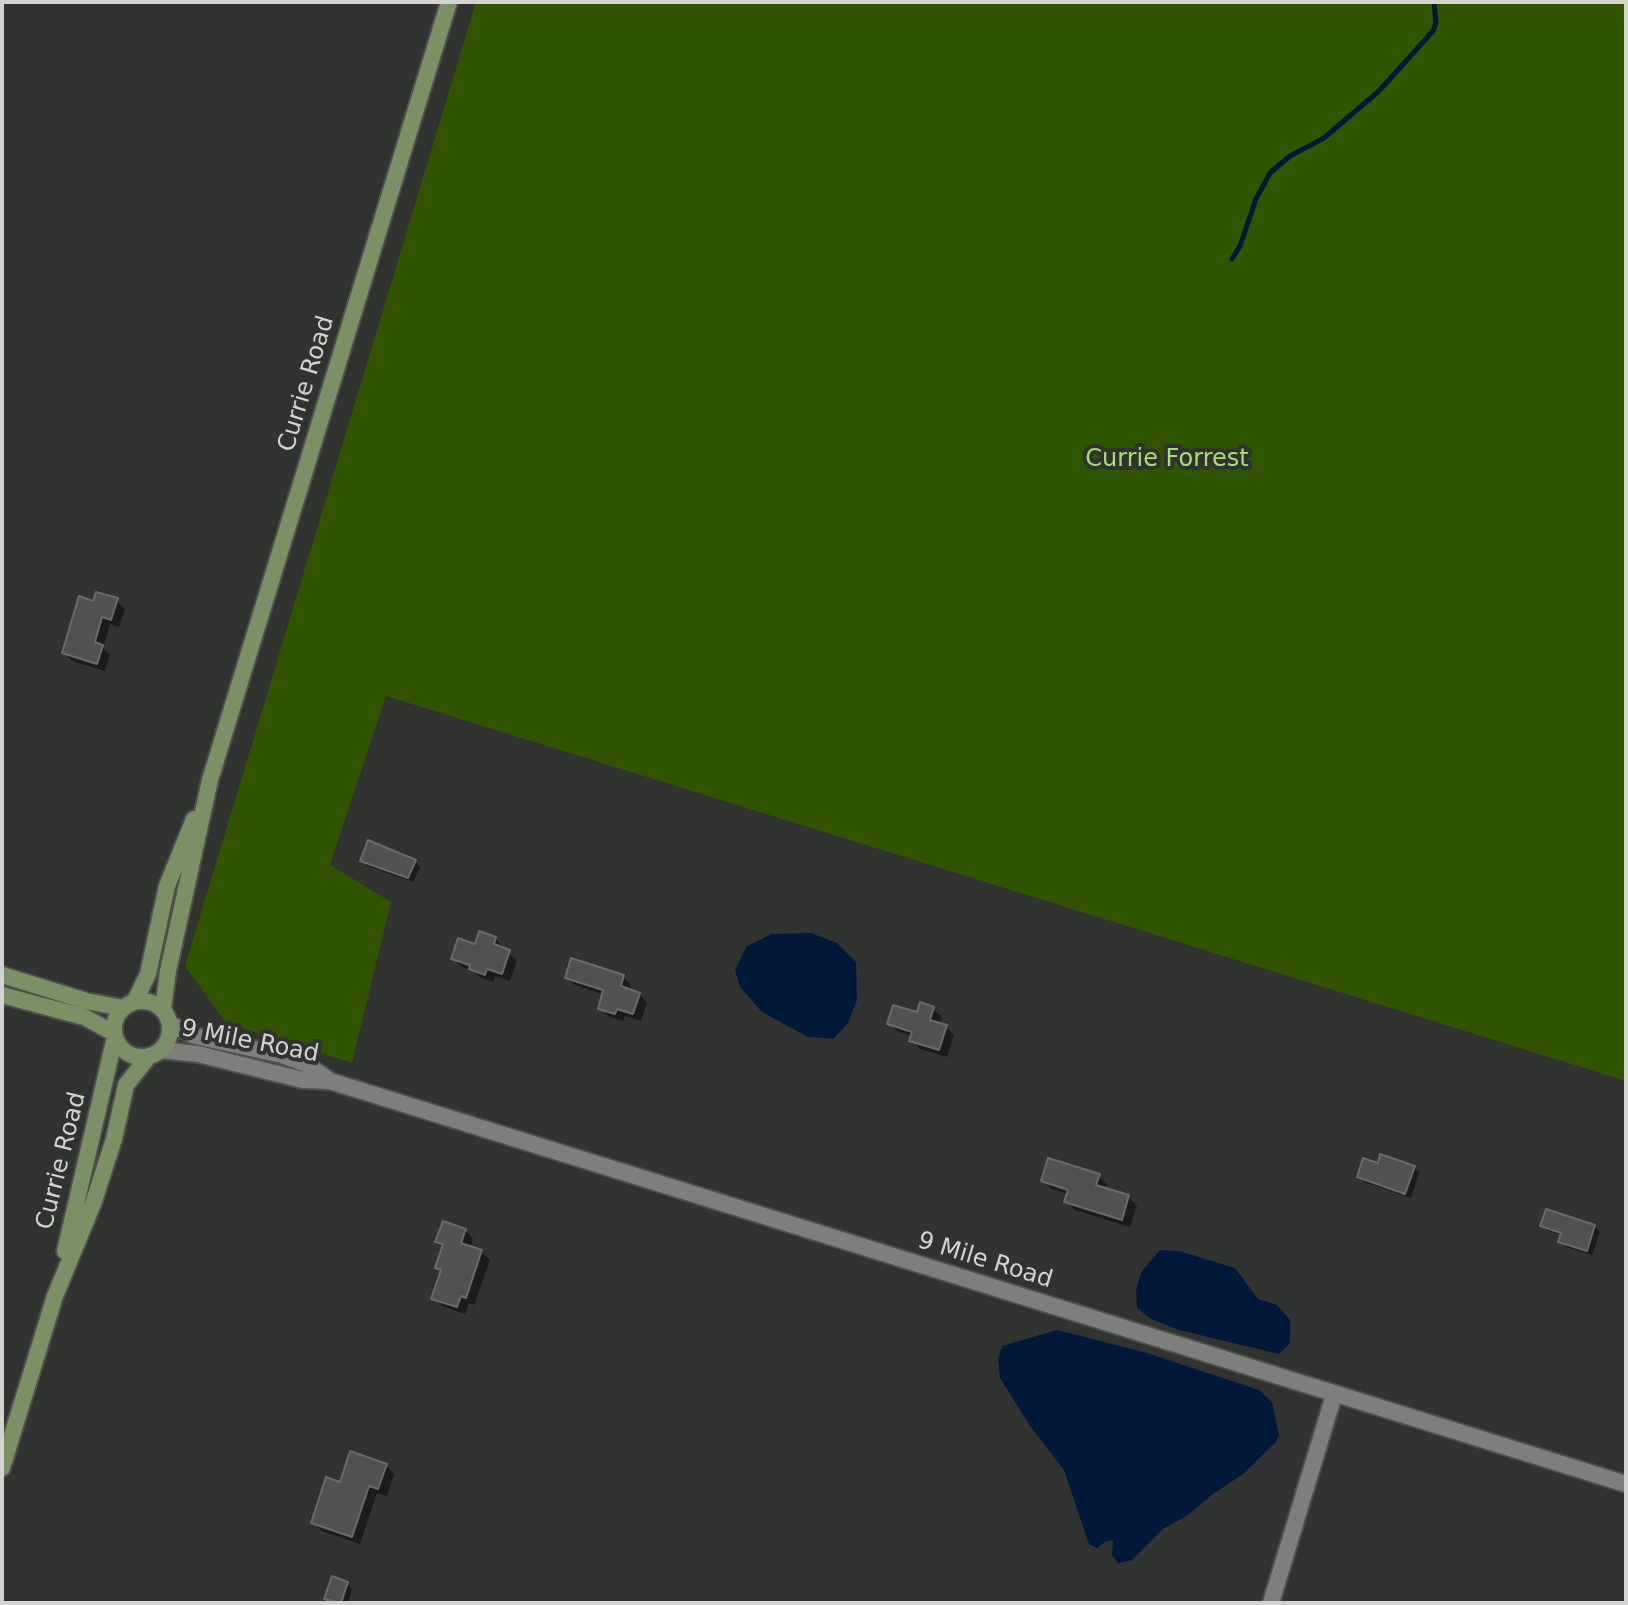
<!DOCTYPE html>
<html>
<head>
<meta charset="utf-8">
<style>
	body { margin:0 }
	#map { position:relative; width:1628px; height:1605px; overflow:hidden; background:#313331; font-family:"DejaVu Sans",sans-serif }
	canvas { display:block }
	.frame { position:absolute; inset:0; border:4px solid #d3d4d2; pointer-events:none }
</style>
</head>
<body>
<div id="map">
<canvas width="1628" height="1605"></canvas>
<div class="frame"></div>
</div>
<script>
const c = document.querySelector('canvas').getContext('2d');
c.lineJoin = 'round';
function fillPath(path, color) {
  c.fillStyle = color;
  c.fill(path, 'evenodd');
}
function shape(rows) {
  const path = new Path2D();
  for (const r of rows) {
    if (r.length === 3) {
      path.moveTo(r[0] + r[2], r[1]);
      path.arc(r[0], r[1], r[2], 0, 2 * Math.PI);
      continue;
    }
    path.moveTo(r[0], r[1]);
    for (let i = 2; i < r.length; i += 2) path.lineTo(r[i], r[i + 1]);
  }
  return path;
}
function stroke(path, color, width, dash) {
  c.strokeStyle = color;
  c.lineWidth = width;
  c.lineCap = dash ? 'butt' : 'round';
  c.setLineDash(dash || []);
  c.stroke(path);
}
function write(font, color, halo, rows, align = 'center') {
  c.font = font + ' "DejaVu Sans",sans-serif';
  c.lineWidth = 8;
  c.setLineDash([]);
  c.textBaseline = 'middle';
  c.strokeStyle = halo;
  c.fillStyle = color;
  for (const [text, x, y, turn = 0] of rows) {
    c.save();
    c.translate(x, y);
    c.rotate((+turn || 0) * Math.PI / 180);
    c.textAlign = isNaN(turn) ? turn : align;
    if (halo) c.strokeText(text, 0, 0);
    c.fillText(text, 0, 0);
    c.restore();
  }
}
fillPath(shape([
	[476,2,1626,2,1626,1081,386,696,330,865,391,902,352,1063,226,1023,185,966]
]), '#315401');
fillPath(shape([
	[811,933,837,943,856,962,857,1000,848,1023,833,1039,808,1037,762,1012,740,987,735,970,747,946,772,934],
	[1160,1250,1179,1251,1235,1268,1258,1299,1277,1305,1290,1320,1290,1343,1279,1354,1179,1330,1151,1319,1137,1308,1136,1289,1142,1271],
	[1057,1330,1147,1353,1259,1390,1272,1402,1279,1435,1276,1442,1243,1474,1213,1494,1188,1515,1163,1529,1132,1560,1118,1563,1112,1555,1113,1540,1105,1542,1097,1548,1089,1544,1064,1470,1030,1426,1000,1378,998,1359,1002,1346]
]), '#001939');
fillPath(shape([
	[116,600,125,609,119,627,110,624,103,648,110,655,105,671,72,661,64,653,94,603],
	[362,861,415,861,420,867,413,882,367,866],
	[495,938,503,947,502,949,517,960,510,981,495,976,493,982,480,977,473,971,462,967,454,959],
	[461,960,480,966,479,970,461,964],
	[567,977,623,977,631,985,630,991,639,994,647,1003,641,1021,625,1016,623,1021,608,1016,600,1008,604,995,575,985],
	[933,1009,942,1017,939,1025,946,1027,954,1035,947,1057,920,1049,912,1040,913,1036,897,1031,889,1023],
	[1379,1165,1414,1167,1419,1173,1411,1198,1364,1182,1359,1177],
	[1099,1176,1107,1184,1106,1188,1128,1197,1137,1205,1130,1227,1075,1210,1066,1201,1069,1194,1051,1189,1043,1180],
	[1542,1225,1594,1226,1600,1232,1592,1255,1566,1247,1560,1241,1562,1235,1548,1231],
	[465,1230,473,1239,470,1248,481,1252,490,1260,474,1305,469,1303,465,1314,442,1306,434,1298,442,1273,437,1268,444,1247,438,1241],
	[386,1465,394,1474,387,1496,377,1493,360,1544,322,1531,313,1523,342,1484],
	[347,1584,352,1589,348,1603,330,1603,326,1599]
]), '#0007');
stroke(shape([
	[1232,259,1240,246,1256,199,1270,173,1290,156,1324,138,1379,91,1433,31,1436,23,1434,2]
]), '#001939', 5);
const building = shape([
	[96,592,118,598,111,620,102,617,95,642,103,645,97,664,62,653,79,596,93,601,96,592],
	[368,840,416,860,408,878,360,861,368,840],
	[479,931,496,937,494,944,510,950,502,974,487,969,485,975,469,969,470,965,451,959,458,938,475,944,479,931],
	[571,958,624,975,621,986,640,993,633,1014,617,1009,615,1014,598,1009,603,990,565,978,571,958],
	[920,1002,934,1007,930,1020,947,1025,939,1050,909,1041,912,1032,887,1024,893,1005,917,1012,920,1002],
	[1380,1154,1415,1166,1405,1194,1357,1177,1363,1158,1378,1163,1380,1154],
	[1048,1158,1100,1174,1096,1185,1129,1195,1122,1220,1064,1202,1068,1190,1041,1181,1048,1158],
	[1546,1209,1595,1225,1587,1251,1558,1242,1561,1233,1540,1226,1546,1209],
	[443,1221,466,1229,461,1243,482,1250,466,1298,461,1296,457,1307,431,1299,441,1270,435,1268,443,1244,435,1242,443,1221],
	[350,1451,387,1464,378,1489,369,1486,352,1537,311,1523,326,1477,340,1482,350,1451],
	[332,1576,348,1582,341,1603,324,1599,332,1576]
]);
fillPath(building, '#515250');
stroke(building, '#696b68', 2);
const street = shape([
	[170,1024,195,1036,282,1055,306,1064,329,1080],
	[161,1050,198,1054,303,1080,330,1081,1626,1484],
	[1271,1603,1334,1395]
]);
const secondary = shape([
	[2,975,86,1001,123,1008],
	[2,995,84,1017,114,1033],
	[142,1029,28],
	[135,1001,148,974,167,886,194,819],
	[163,1009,168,971,210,780,449,2],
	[65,1251,115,1037],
	[2,1468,55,1296,93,1204,114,1139,126,1085,149,1056]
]);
stroke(street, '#4d4f4d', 20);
stroke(secondary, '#4d4f4d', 20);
stroke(street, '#7d7f7c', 16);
stroke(secondary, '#7b9066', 16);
write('24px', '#d3d4d2', '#313331', [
	["Currie Road",307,384,-73],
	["9 Mile Road",250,1042,11],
	["Currie Road",62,1161,-76],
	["9 Mile Road",985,1261,17]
]);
write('24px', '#a6df75', '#313331', [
	["Currie Forrest",1167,460]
]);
</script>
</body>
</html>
